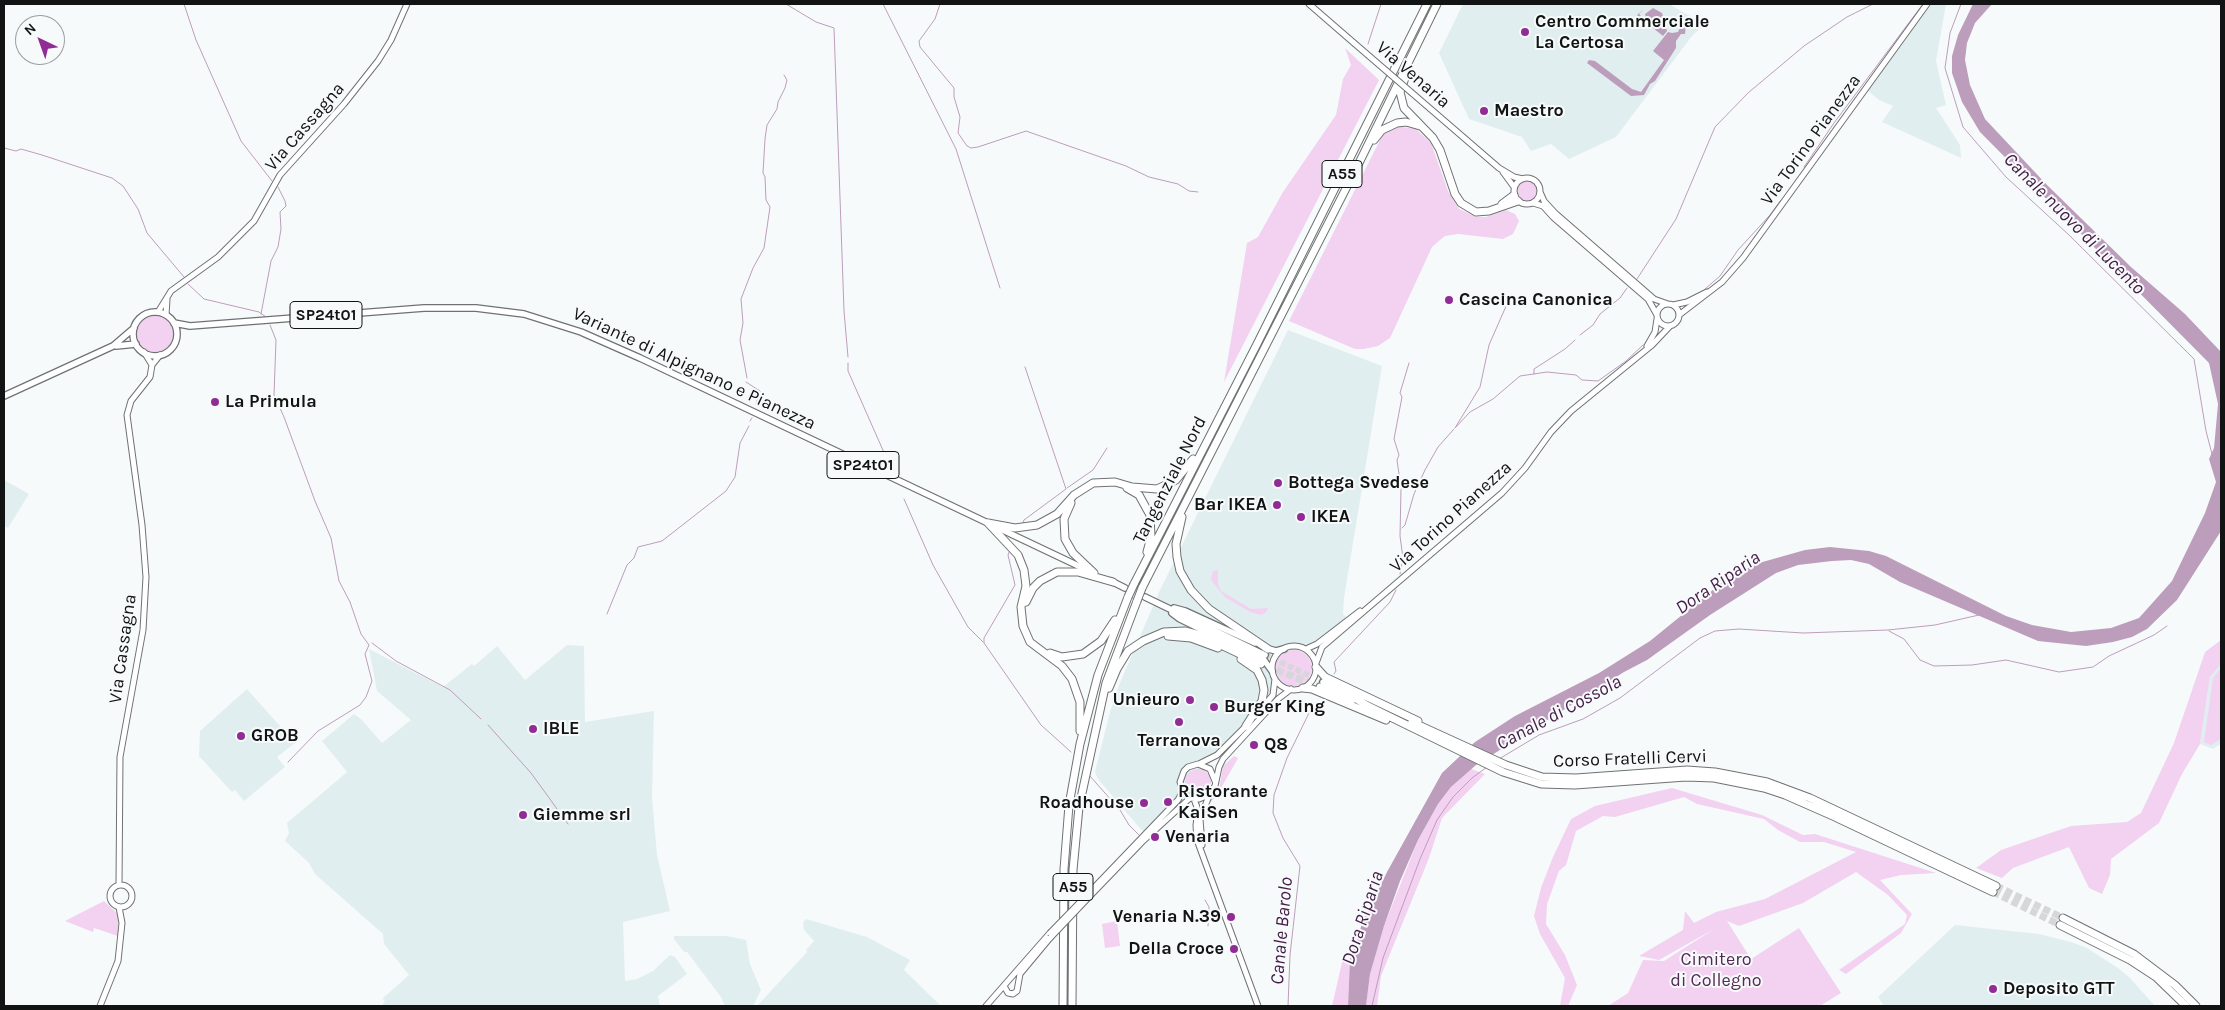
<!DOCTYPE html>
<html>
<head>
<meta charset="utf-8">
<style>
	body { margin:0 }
	#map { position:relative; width:2225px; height:1010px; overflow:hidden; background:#f7fafb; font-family:Karla,sans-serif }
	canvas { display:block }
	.frame { position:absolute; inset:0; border:5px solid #121313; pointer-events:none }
	.north { position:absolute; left:15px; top:15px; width:50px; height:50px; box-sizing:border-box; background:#f7fafb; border:1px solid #9b9e9e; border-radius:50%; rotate:318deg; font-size:14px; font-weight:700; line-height:20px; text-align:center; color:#121313 }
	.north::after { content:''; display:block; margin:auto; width:18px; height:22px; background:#902c93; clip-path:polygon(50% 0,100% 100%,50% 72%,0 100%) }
</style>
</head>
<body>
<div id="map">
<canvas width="2225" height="1010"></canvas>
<div class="frame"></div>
<div class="north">N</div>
</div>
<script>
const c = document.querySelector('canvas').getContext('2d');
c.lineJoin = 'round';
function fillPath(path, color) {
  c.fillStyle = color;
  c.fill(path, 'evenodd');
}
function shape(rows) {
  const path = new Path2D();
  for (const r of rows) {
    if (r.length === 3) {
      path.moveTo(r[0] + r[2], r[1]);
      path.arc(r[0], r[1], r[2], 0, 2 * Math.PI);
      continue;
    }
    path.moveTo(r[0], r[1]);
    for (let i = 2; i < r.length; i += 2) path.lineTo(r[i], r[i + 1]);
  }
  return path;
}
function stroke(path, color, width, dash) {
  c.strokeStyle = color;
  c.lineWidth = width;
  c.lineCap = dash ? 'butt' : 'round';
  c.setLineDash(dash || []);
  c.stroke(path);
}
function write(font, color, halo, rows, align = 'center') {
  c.font = font + ' Karla,sans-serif';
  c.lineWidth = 4;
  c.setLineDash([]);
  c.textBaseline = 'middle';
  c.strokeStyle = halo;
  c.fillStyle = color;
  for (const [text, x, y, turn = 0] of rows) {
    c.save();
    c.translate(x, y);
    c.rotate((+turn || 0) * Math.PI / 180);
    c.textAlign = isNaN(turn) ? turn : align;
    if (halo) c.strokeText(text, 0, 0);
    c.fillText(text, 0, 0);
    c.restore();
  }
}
fillPath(shape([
	[1463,4,1669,4,1704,24,1692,36,1616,137,1569,159,1551,144,1531,151,1522,137,1469,119,1439,53],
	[1930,4,1946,4,1936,61,1946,105,1936,108,1960,145,1961,158,1882,122,1893,106,1879,100,1867,90],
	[1288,330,1382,366,1344,598,1343,614,1348,619,1306,649,1275,678,1275,689,1246,726,1144,833,1098,779,1095,772,1110,712,1119,685,1160,590],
	[4,480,29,494,8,528,4,526],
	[567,645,584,646,585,722,654,711,652,797,657,855,670,911,623,922,625,981,637,979,653,971,670,955,675,957,687,974,658,996,660,1006,382,1006,385,1000,382,999,409,975,384,944,383,934,315,874,309,863,285,841,289,833,287,823,347,772,322,741,354,714,362,720,382,743,411,720,377,691,369,649,443,687,472,664,474,666,497,646,525,680],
	[2221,664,2221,744,2213,749,2200,744,2210,677],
	[247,689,295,743,277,757,285,767,244,801,235,790,232,792,199,756,200,731],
	[806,919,867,937,910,960,904,970,941,1006,757,1006,807,952,806,950,814,941,804,930,803,923],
	[1955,925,2039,934,2071,942,2087,948,2118,968,2130,978,2155,1006,1884,1006,1878,997],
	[674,936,727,936,746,940,750,964,761,990,753,1006,725,1006,721,997,687,952,684,952,674,939]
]), '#e1eeef');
fillPath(shape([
	[1345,48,1379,80,1224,382,1247,243,1258,237,1283,192,1336,115,1343,79,1351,65],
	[1396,126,1416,129,1431,143,1448,191,1459,209,1477,217,1486,217,1506,210,1515,214,1519,221,1513,234,1503,239,1458,234,1445,236,1440,240,1432,247,1390,338,1378,346,1364,349,1355,349,1289,321,1381,138,1387,131],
	[1527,191,10],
	[155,334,18],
	[1218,570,1218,584,1221,591,1251,609,1268,608,1266,612,1261,615,1250,612,1225,597,1211,580,1213,571],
	[2221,640,2221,664,2210,677,2200,744,2182,774,2159,823,2111,859,2110,875,2102,894,2089,888,2069,847,2013,868,2002,878,1976,868,2001,850,2071,826,2127,822,2141,813,2174,743,2205,652],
	[1294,668,18],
	[2221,668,2221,739,2211,745,2204,742,2213,678],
	[1234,756,1238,758,1237,760,1217,795,1210,803,1204,815,1210,801,1219,790,1223,766],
	[1471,769,1485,774,1442,818,1429,858,1381,976,1377,1006,1366,1006,1370,974,1384,926,1418,840,1438,804,1451,787],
	[1198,782,13],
	[1672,788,1762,815,1803,835,1815,834,1936,873,1901,875,1880,880,1912,914,1901,933,1846,974,1839,970,1905,924,1907,915,1888,895,1856,872,1803,903,1739,926,1727,921,1751,959,1799,928,1841,993,1820,1006,1608,1006,1628,993,1643,960,1664,961,1714,929,1659,960,1639,956,1683,930,1685,911,1694,923,1716,912,1765,899,1856,852,1824,842,1800,842,1778,830,1764,819,1697,804,1684,797,1615,817,1603,816,1576,831,1566,865,1559,871,1547,904,1546,924,1565,955,1577,985,1568,1006,1560,1006,1565,978,1540,934,1534,916,1541,888,1553,857,1571,819,1595,806],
	[104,901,118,914,118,936,94,928,93,932,65,921],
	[1117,921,1120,946,1105,948,1102,924],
	[1343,958,1350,959,1348,1006,1332,1006]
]), '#f2d1f1');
fillPath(shape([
	[1973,4,1992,4,1975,23,1967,43,1965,60,1970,85,1985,119,2047,185,2131,267,2185,314,2221,352,2221,531,2177,600,2147,629,2132,637,2113,642,2086,646,2038,641,1900,582,1869,564,1851,560,1832,561,1798,565,1776,573,1710,615,1647,660,1624,672,1476,765,1451,787,1438,804,1418,840,1400,881,1384,926,1370,974,1366,1006,1348,1006,1350,959,1363,921,1387,872,1442,773,1475,742,1515,716,1599,673,1650,641,1730,576,1759,563,1805,550,1830,547,1869,551,1886,556,2006,616,2032,625,2071,632,2111,628,2139,618,2172,581,2205,513,2216,482,2209,459,2214,448,2218,404,2209,363,1980,132,1962,102,1952,73,1952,56,1958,35],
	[1653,8,1662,13,1664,20,1667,31,1663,36,1637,15,1644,9,1639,14,1644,19,1646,18,1645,14],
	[1682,23,1686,24,1685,34,1681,34,1676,41,1676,48,1655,81,1650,84,1644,95,1631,96,1587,63,1589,60,1595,61,1632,89,1641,92,1664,60,1653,51,1668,32,1672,33,1678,32]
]), '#bd9dbc');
stroke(shape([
	[184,4,196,40,241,141,272,181],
	[786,4,816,22,834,28,844,311,848,357],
	[883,4,956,149,1000,288],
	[940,4,935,19,919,41,920,47,954,88,954,97,960,117,958,133,967,146,971,148,978,147,1026,131,1126,166,1149,177,1178,184,1189,191,1198,192],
	[1961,4,1950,33,1945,68,1963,127,2006,177,2069,235,2194,359,2206,431,2212,454],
	[1368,44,1381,4],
	[4,148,16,151,21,149,42,155,112,178,123,186,138,209,147,233,184,277],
	[1804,167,1834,123,1923,4],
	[1637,279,1676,219,1715,127,1748,93,1804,46,1847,17,1873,4],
	[188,284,204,299,259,312,266,317],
	[1705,289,1720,276,1738,250,1770,215,1781,200],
	[1507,304,1489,345,1480,387,1455,428,1470,412,1493,399,1520,376,1547,372,1576,375,1582,380,1598,381,1626,361,1643,345],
	[261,314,271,261,278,247,281,229,280,212,286,206,285,201,278,187],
	[270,325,276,340,274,395,284,417,315,501,331,538,339,581,350,602,361,634,369,645,365,654,372,681,366,697,360,705,318,731,288,762],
	[1580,335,1593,325,1600,314,1620,298,1627,288],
	[848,363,848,371,893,473],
	[1534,374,1534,369,1565,349,1575,340],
	[747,378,740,340,743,323,741,299,753,268,764,248,770,207,766,200,765,177,763,173,765,139,767,125,777,109,778,102,785,88,787,80,784,75],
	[746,382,760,391,756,404],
	[750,421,752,418],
	[1067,488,1093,470,1107,448],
	[904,499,933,565,968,627,983,642],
	[1022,525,1024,520,1066,489,1025,367],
	[1402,528,1405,525,1414,494,1425,470,1438,447,1454,429],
	[1010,550,1008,555,1015,585,984,638,984,643,1041,725,1071,752],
	[1400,574,1403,558,1400,536,1401,488,1397,460,1399,455,1394,439,1402,397,1400,393,1409,363],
	[607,614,627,565,634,558,638,547,662,541,726,491,735,477,740,443,749,426],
	[1889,631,1904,639,1920,660,1934,666,1972,665,2006,660,2059,672,2093,667,2109,656,2154,635,2167,626],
	[372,643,396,661,450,690,481,719],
	[1334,674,1336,671,1334,662,1390,602,1396,590],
	[488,725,531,773,568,824],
	[1499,759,1539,735,1583,719,1620,698,1700,638,1715,631,1739,629,1803,633,1888,630,1935,625,1979,615],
	[1089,775,1120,810,1129,825,1139,835],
	[1205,900,1209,907,1208,926],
	[1288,1006,1290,955,1300,866,1283,838,1273,813,1274,795,1287,758,1310,711,1320,707,1324,700],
	[1372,1006,1383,958,1420,859,1437,820,1453,797,1472,778,1487,767]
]), '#bd9dbc', 1);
stroke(shape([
	[1265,655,1323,682]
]), '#d5d7d8', 5.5, [5.5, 3]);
stroke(shape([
	[1267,666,1320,687],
	[1996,886,2063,918],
	[1993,892,2060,925]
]), '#d5d7d8', 7, [7, 3.5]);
const secondary = shape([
	[1309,4,1354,43],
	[1412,93,1499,168,1514,177,1523,179],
	[1503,172,1514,187],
	[1527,191,13],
	[1540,192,1544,201,1556,214,1654,299,1668,304],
	[1533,203,1543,206,1553,217,1648,299,1657,315],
	[1668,315,11],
	[1673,305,1687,302,1707,292],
	[158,312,171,291,218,257,254,221,280,175,344,104,378,61,391,40,407,4],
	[166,315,167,299],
	[1679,315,1722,282,1743,258,1927,4],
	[1647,346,1655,332,1657,319],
	[152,365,160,355],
	[1294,668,22],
	[1306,649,1317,644,1360,611],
	[1316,663,1322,647,1502,493,1525,468,1551,432,1571,411,1652,345,1670,326],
	[1255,716,1273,695,1275,679],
	[1199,764,1217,755,1248,724],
	[1215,781,1210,769,1198,764,1188,767,1184,771,1180,782,1183,791,1190,798,1199,799,1209,795,1215,786,1219,767,1223,759,1278,699,1291,689],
	[1194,799,1198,810,1196,825,1197,840,1258,1006],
	[1202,845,1200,819,1209,796],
	[121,896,11],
	[119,885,120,757,143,630,146,577,142,525,127,415,131,401,150,377,152,365,144,352],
	[1086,896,1178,800,1183,791],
	[1088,898,1142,842,1190,798],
	[1004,986,1008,993,1013,994,1017,991,1020,974,1050,938],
	[100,1006,118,961,122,923,119,907],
	[986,1006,1050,933]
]);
const primary = shape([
	[155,334,22],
	[174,323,190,326,424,308,476,308,524,314,581,332,640,358,1089,571],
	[116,346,136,344],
	[4,396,113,346,134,328],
	[1111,581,1125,588],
	[1145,597,1265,655],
	[1174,608,1185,611,1255,643],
	[1172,613,1180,619,1264,660,1272,671],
	[1265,648,1276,651,1284,649],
	[1323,682,1348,694]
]);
const highway = shape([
	[1405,78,1400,92,1404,108,1433,138,1440,150,1455,194,1461,203,1476,212,1489,211,1518,201],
	[1374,140,1382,130,1397,123,1406,122,1420,126],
	[1502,204,1514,195],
	[1127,488,1139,495,1150,515,1151,537,1147,552],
	[1071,503,1064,519,1065,539,1073,553,1094,573],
	[1182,517,1176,544,1177,557,1180,571,1191,590,1209,609,1268,649],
	[988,523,1015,528,1037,525,1057,514,1074,495,1093,483,1115,482,1132,487,1157,489,1176,480,1193,459],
	[988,523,1018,555,1024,570,1026,586,1021,607,1023,626,1030,642,1062,666,1072,679,1080,702,1080,731],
	[1134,584,1257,344,1427,4],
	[1142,588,1359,163,1437,4],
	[1026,602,1033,588,1040,581,1057,572,1078,572,1113,582],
	[1168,636,1191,638,1218,648],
	[1050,653,1062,657,1083,654,1101,641,1115,620],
	[1241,659,1257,670,1262,680,1264,690,1262,701,1246,726],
	[1316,667,1325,677,1418,721],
	[1320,687,1352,700],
	[1109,688,1117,669,1128,651,1143,641,1164,632,1185,631,1200,635,1261,664],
	[1303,688,1312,689,1386,720],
	[1348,694,1368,706,1503,772,1541,784,1575,785,1686,777,1714,778,1764,788,1785,795,1835,817,1993,892],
	[1412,722,1506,765,1542,777,1576,778,1687,770,1715,772,1767,782,1810,798,1996,886],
	[2063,918,2134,954,2175,985,2196,1006],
	[2060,925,2130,960,2156,977,2186,1006],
	[1063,1006,1064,869,1069,805,1080,744,1098,675,1128,597],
	[1072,1006,1073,870,1079,807,1106,683,1137,601]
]);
stroke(secondary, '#6f7273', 7);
stroke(primary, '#6f7273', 8);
stroke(highway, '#6f7273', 9);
stroke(secondary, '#fff', 5);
stroke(primary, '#fff', 5.5);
stroke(highway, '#fff', 7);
const secondaryBridge = shape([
	[1354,43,1412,93],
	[1050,933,1086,896],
	[1050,938,1088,898]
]);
const highwayBridge = shape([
	[1128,597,1134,584],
	[1137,601,1142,588]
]);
stroke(secondaryBridge, '#6f7273', 7, []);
stroke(highwayBridge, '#6f7273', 9, []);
stroke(secondaryBridge, '#fff', 5);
stroke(highwayBridge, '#fff', 7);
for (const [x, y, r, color] of [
	[1525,32,5,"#902c93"],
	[1484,111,5,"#902c93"],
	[1449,300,5,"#902c93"],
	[215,402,5,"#902c93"],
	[1278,483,5,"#902c93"],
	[1277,505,5,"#902c93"],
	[1301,517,5,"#902c93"],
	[1190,700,5,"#902c93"],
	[1214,707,5,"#902c93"],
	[1179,722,5,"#902c93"],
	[533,729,5,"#902c93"],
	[241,736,5,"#902c93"],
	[1254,745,5,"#902c93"],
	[1168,802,5,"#902c93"],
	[1144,803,5,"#902c93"],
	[523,815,5,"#902c93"],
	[1155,837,5,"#902c93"],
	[1231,917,5,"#902c93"],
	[1234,949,5,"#902c93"],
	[1993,989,5,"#902c93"]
]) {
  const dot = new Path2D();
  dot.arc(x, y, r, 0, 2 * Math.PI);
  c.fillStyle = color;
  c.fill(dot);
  stroke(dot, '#f7fafb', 2);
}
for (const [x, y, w] of [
	[1342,174,40],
	[326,315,72],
	[863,465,72],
	[1073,887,40]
]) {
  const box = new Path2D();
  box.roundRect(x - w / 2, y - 13.5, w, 27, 4);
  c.fillStyle = '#f7fafb';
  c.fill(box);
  stroke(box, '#121313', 1);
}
write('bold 16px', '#121313', null, [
	["A55",1342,174],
	["SP24t01",326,315],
	["SP24t01",863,465],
	["A55",1073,887]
]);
write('bold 18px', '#121313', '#f7fafb', [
	["Centro Commerciale",1535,22],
	["La Certosa",1535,43],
	["Maestro",1494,111],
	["Cascina Canonica",1459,300],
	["La Primula",225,402],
	["Bottega Svedese",1288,483],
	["Bar IKEA",1267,505,"right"],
	["IKEA",1311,517],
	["Unieuro",1180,700,"right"],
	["Burger King",1224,707],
	["IBLE",543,729],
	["GROB",251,736],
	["Terranova",1179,741,"center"],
	["Q8",1264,745],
	["Ristorante",1178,792],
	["KaiSen",1178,813],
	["Roadhouse",1134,803,"right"],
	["Giemme srl",533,815],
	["Venaria",1165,837],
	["Venaria N.39",1221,917,"right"],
	["Della Croce",1224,949,"right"],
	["Deposito GTT",2003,989]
], 'left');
write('18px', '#121313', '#f7fafb', [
	["Via Venaria",1413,75,41],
	["Via Cassagna",305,127,-49],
	["Via Torino Pianezza",1811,140,-54],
	["Variante di Alpignano e Pianezza",694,369,25],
	["Tangenziale Nord",1170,480,-63],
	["Via Torino Pianezza",1451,517,-42],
	["Via Cassagna",123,649,-82],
	["Corso Fratelli Cervi",1630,759,-2]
]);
write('18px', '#542a54', '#f7fafb', [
	["Cimitero",1716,960],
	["di Collegno",1716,981]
]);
write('italic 19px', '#441c45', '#f7fafb', [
	["Canale nuovo di Lucento",2074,224,45],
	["Dora Riparia",1718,583,-34],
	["Canale di Cossola",1559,713,-28],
	["Dora Riparia",1363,918,-72],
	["Canale Barolo",1282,931,-85]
]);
</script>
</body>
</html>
